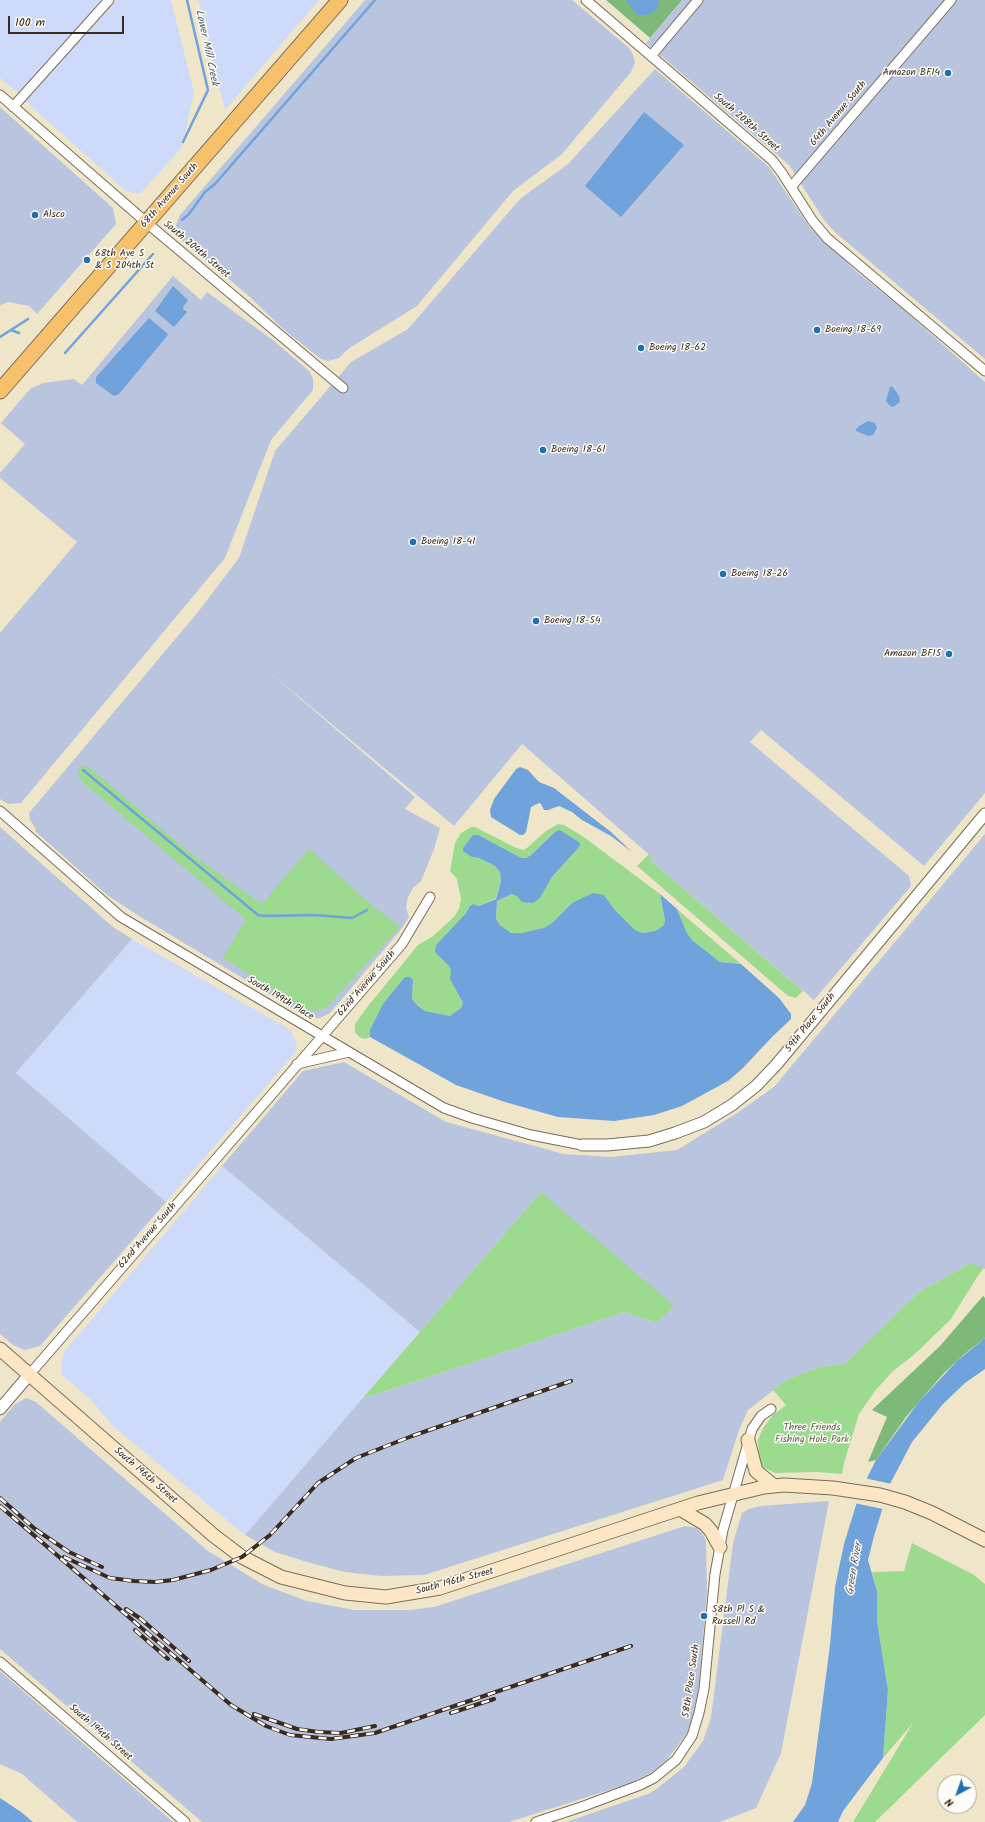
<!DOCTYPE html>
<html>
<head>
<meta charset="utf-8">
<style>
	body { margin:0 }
	#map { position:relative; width:985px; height:1822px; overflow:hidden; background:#efe6ca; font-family:Kalam,sans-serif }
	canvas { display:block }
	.north { position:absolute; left:937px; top:1774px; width:40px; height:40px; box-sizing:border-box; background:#fdfcf7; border:1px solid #afa8a0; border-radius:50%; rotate:221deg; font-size:11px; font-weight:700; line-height:16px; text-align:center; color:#3b2a1e }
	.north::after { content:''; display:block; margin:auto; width:14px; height:18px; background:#1f6fb2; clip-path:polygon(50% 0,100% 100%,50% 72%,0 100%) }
	.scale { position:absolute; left:8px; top:16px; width:116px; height:18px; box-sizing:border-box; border:2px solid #3b2a1e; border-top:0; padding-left:5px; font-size:12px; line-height:14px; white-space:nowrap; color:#3b2a1e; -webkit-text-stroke:3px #fdfcf7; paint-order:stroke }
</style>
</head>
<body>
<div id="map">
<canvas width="985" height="1822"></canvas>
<div class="north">N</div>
<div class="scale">100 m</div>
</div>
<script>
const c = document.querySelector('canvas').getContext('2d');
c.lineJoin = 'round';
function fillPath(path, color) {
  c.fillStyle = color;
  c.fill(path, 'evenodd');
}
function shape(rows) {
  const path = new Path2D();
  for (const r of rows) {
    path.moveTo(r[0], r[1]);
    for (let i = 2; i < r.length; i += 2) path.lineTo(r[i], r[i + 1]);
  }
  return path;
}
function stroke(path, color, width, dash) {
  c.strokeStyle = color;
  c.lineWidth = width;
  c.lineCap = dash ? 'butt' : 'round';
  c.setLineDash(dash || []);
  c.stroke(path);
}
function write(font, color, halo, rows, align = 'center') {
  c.font = font + ' Kalam,sans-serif';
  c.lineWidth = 3;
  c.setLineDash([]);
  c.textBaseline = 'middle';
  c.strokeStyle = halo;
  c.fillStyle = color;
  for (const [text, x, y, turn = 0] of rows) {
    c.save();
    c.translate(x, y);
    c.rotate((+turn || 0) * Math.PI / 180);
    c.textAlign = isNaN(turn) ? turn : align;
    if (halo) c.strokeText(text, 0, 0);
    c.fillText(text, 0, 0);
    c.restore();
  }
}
fillPath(shape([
	[0,0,104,0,20,95,0,78],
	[117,0,171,0,194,92,182,147,140,194,126,191,25,101],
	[198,0,319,0,225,110],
	[132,939,287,1028,291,1031,297,1043,295,1053,166,1202,16,1073],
	[222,1166,420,1332,245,1535,114,1427,92,1401,62,1375,61,1367,64,1352]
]), '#cedafa');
fillPath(shape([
	[365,0,572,0,629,48,633,55,635,62,631,72,562,154,513,191,417,306,348,349,339,358,328,361,321,359,283,329,250,297,177,236,176,225,180,215],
	[682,0,985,0,985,359,836,233,824,220,789,165,646,43],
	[655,69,769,167,808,225,857,272,904,310,985,382,985,793,924,866,761,730,750,742,909,876,911,886,814,1000,651,861,653,858,522,744,454,826,262,666,415,797,405,809,440,828,434,849,421,881,413,888,408,897,406,907,409,917,399,932,330,1013,320,1018,309,1018,139,916,107,895,35,831,36,829,30,820,29,813,198,612,239,558,275,451,351,362,408,329,520,199,568,164],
	[0,107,113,208,116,224,37,314,29,306,9,302,0,305],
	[173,276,201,300,207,292,274,341,309,371,313,378,313,390,271,440,225,558,21,803,8,804,0,799,0,633,77,542,0,478,0,473,25,444,1,423,30,389,43,383,74,379,82,385],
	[0,827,113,927,132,939,16,1073,166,1202,40,1346,25,1350,13,1345,0,1334],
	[985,834,985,1269,971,1263,919,1292,845,1364,820,1367,788,1379,748,1410,739,1430,723,1480,424,1575,381,1576,345,1572,307,1562,275,1552,245,1535,362,1399,625,1312,656,1323,541,1192,420,1332,222,1166,303,1071,344,1062,446,1122,564,1154,611,1157,677,1150,737,1113,774,1087],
	[26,1398,36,1402,208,1551,264,1585,307,1601,354,1610,410,1610,434,1607,685,1526,697,1528,702,1533,706,1541,707,1592,697,1705,687,1733,667,1760,652,1772,631,1783,509,1822,202,1822,0,1649,0,1422,14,1405],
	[829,1501,781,1753,756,1808,720,1822,566,1822,648,1794,655,1790,684,1767,703,1741,711,1718,733,1543,742,1513,749,1509,760,1506],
	[0,1671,132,1786,173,1822,77,1822,22,1774,0,1764]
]), '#b9c4de');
fillPath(shape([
	[81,766,85,766,90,768,194,856,262,904,309,849,374,907,400,927,326,1008,314,1011,308,1010,223,958,245,921,244,918,80,780,78,774],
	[558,824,564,825,581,835,660,894,665,921,663,926,655,931,643,933,635,930,615,910,604,895,572,903,552,923,545,928,521,933,511,933,500,925,496,919,497,901,512,894,518,897,540,898,552,877,580,846,580,843,556,831,531,855,526,858,472,857,479,858,495,866,500,872,501,881,496,898,479,906,473,904,470,906,466,913,436,945,451,970,455,988,463,1003,461,1008,450,1016,425,1011,417,1005,412,999,413,980,370,1030,370,1037,365,1039,359,1037,355,1032,355,1024,368,1006,418,945,432,937,454,917,459,909,461,899,457,879,450,871,455,843,461,833,471,827,475,827,516,848,524,850,528,847,546,831],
	[649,854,653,858,651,861,803,991,796,998,788,996,637,866],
	[677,909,741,964,720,962,692,940,687,933],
	[541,1192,674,1306,656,1323,625,1312,362,1399],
	[971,1263,984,1268,979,1274,951,1319,916,1353,892,1372,875,1391,859,1414,844,1463,842,1474,818,1472,775,1473,763,1467,759,1459,758,1440,763,1428,773,1415,786,1405,773,1390,788,1379,820,1367,845,1364,919,1292],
	[912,1543,974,1575,985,1584,985,1715,875,1822,853,1822,913,1723,883,1758,888,1690,877,1621,877,1591,872,1572,904,1571]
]), '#9cda8f');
fillPath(shape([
	[606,0,682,0,650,38],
	[983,1296,985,1298,985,1338,967,1352,944,1373,906,1417,876,1460,868,1462,887,1417,872,1410,940,1346]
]), '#7dba7a');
fillPath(shape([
	[626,0,659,0,657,9,649,15,637,15],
	[644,112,684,145,621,217,585,186],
	[173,286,188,300,183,307,184,310,187,312,174,327,155,311],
	[149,318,168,334,167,336,119,394,114,396,96,383,96,377],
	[892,386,899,396,900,402,893,407,890,406,886,401,890,387],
	[868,421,875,423,877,428,873,435,868,436,856,431,856,429,859,426],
	[520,767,528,770,539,782,554,788,585,812,611,832,632,852,611,836,582,820,572,812,559,806,548,810,544,810,541,804,539,803,531,807,526,832,523,835,520,835,491,817,490,810,494,799,516,769],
	[560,830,580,843,580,846,552,877,540,898,533,903,522,902,518,897,512,894,497,901,496,919,500,925,511,933,521,933,544,928,552,923,572,903,593,893,604,895,615,910,635,930,643,933,655,931,663,926,665,921,660,894,677,909,687,933,692,940,720,962,741,964,779,998,791,1014,791,1019,772,1037,743,1068,728,1081,682,1106,654,1115,614,1121,558,1117,505,1102,456,1085,370,1037,370,1030,383,1004,405,977,410,977,413,980,412,999,417,1005,425,1011,450,1016,461,1008,463,1003,450,979,451,970,448,965,435,952,436,945,466,913,470,906,473,904,479,906,496,899,497,896,501,881,500,872,495,866,479,858,472,857,463,851,463,848,473,835,478,835,521,858,526,858,531,855,556,831],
	[985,1338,985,1369,965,1383,943,1404,912,1442,890,1484,874,1536,868,1560,877,1591,877,1621,888,1690,883,1758,843,1811,838,1822,793,1822,805,1805,812,1783,830,1645,835,1587,844,1544,860,1492,876,1460,918,1403,956,1362],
	[0,1798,21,1812,33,1822,0,1822]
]), '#70a2db');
fillPath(shape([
	[864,1478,892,1484,883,1509,854,1503]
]), '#efe6ca');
stroke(shape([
	[183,142,208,90,187,0],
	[182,220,189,214,205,192,215,184,375,0],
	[11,330,19,333],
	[0,337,28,319],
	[65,353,153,254],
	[83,770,258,915,263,916,314,915,352,918,367,910]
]), '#70a2db', 2.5);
const minor = shape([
	[586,0,772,160,782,173,812,220,827,238,985,371],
	[651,56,698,0],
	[0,95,147,223,343,388],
	[13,107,109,0],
	[791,187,951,0],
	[0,811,121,917,444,1108,472,1118,531,1135,582,1145],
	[297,1064,349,1052],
	[29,1375,402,944,430,897],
	[0,1662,185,1822],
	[536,1822,584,1806,640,1785,654,1778,676,1760,692,1736,699,1713,704,1689,715,1574,723,1530,752,1429,761,1416,771,1409]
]);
const tertiary = shape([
	[582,1145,607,1145,649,1141,675,1133,704,1122,732,1105,756,1086,776,1065,985,814],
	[0,1409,29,1375]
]);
const secondary = shape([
	[0,1349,213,1535,242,1557,281,1577,345,1593,386,1597,440,1588,698,1503,764,1487,784,1485,833,1488,880,1495,905,1502,932,1513,985,1540],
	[748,1440,756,1471,774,1486],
	[680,1509,705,1524,711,1531,720,1547]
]);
const primary = shape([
	[0,391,340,0]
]);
stroke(minor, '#7a6c5a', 11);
stroke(tertiary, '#7a6c5a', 13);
stroke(secondary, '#7a6c5a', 15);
stroke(primary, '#7a6c5a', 17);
stroke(minor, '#fff', 9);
stroke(tertiary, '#fff', 11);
stroke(secondary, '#fce6c4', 13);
stroke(primary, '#f7c06b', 15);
const rail = shape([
	[0,1498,35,1529,69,1552,102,1567],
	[0,1506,231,1705,266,1726,290,1735,331,1739,375,1733,631,1646],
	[64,1557,110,1578,134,1581,155,1582,173,1580,211,1570,242,1557,270,1535,318,1483,356,1458,412,1436,571,1381],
	[126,1609,141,1619,189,1661],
	[135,1630,168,1659],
	[451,1713,494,1699],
	[254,1714,297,1729,318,1732,341,1733,375,1726]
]);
stroke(rail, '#3b2a1e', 4);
stroke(rail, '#fdfcf7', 2.5, [8]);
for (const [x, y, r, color] of [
	[948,73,4,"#1f6fb2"],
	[35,215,4,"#1f6fb2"],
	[87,260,4,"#1f6fb2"],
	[817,330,4,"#1f6fb2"],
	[641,348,4,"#1f6fb2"],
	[543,450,4,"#1f6fb2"],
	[413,542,4,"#1f6fb2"],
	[723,574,4,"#1f6fb2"],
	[536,621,4,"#1f6fb2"],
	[949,654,4,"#1f6fb2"],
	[704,1616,4,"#1f6fb2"]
]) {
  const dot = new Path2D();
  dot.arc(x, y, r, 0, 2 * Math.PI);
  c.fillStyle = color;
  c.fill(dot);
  stroke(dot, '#fdfcf7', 1.5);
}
write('10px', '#3b2a1e', '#fdfcf7', [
	["Amazon BFI4",940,73,"right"],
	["Alsco",43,215],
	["68th Ave S",95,254],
	["& S 204th St",95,266],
	["Boeing 18-69",825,330],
	["Boeing 18-62",649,348],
	["Boeing 18-61",551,450],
	["Boeing 18-41",421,542],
	["Boeing 18-26",731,574],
	["Boeing 18-54",544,621],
	["Amazon BFI5",941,654,"right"],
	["58th Pl S &",712,1610],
	["Russell Rd",712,1622]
], 'left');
write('10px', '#3b2a1e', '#fdfcf7', [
	["64th Avenue South",839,114,-50],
	["South 208th Street",746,123,41],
	["68th Avenue South",170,196,-49],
	["South 204th Street",196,250,40],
	["62nd Avenue South",367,984,-49],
	["South 199th Place",280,999,31],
	["59th Place South",811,1023,-51],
	["62nd Avenue South",148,1236,-49],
	["South 196th Street",145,1476,41],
	["South 196th Street",455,1582,-15],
	["58th Place South",692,1681,-82],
	["South 194th Street",100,1733,41]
]);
write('10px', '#585f40', '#fdfcf7', [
	["Three Friends",812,1428],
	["Fishing Hole Park",812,1440]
]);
write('italic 11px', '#505a6a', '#fdfcf7', [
	["Lower Mill Creek",206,48,78],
	["Green River",855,1569,-80]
]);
</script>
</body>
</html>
